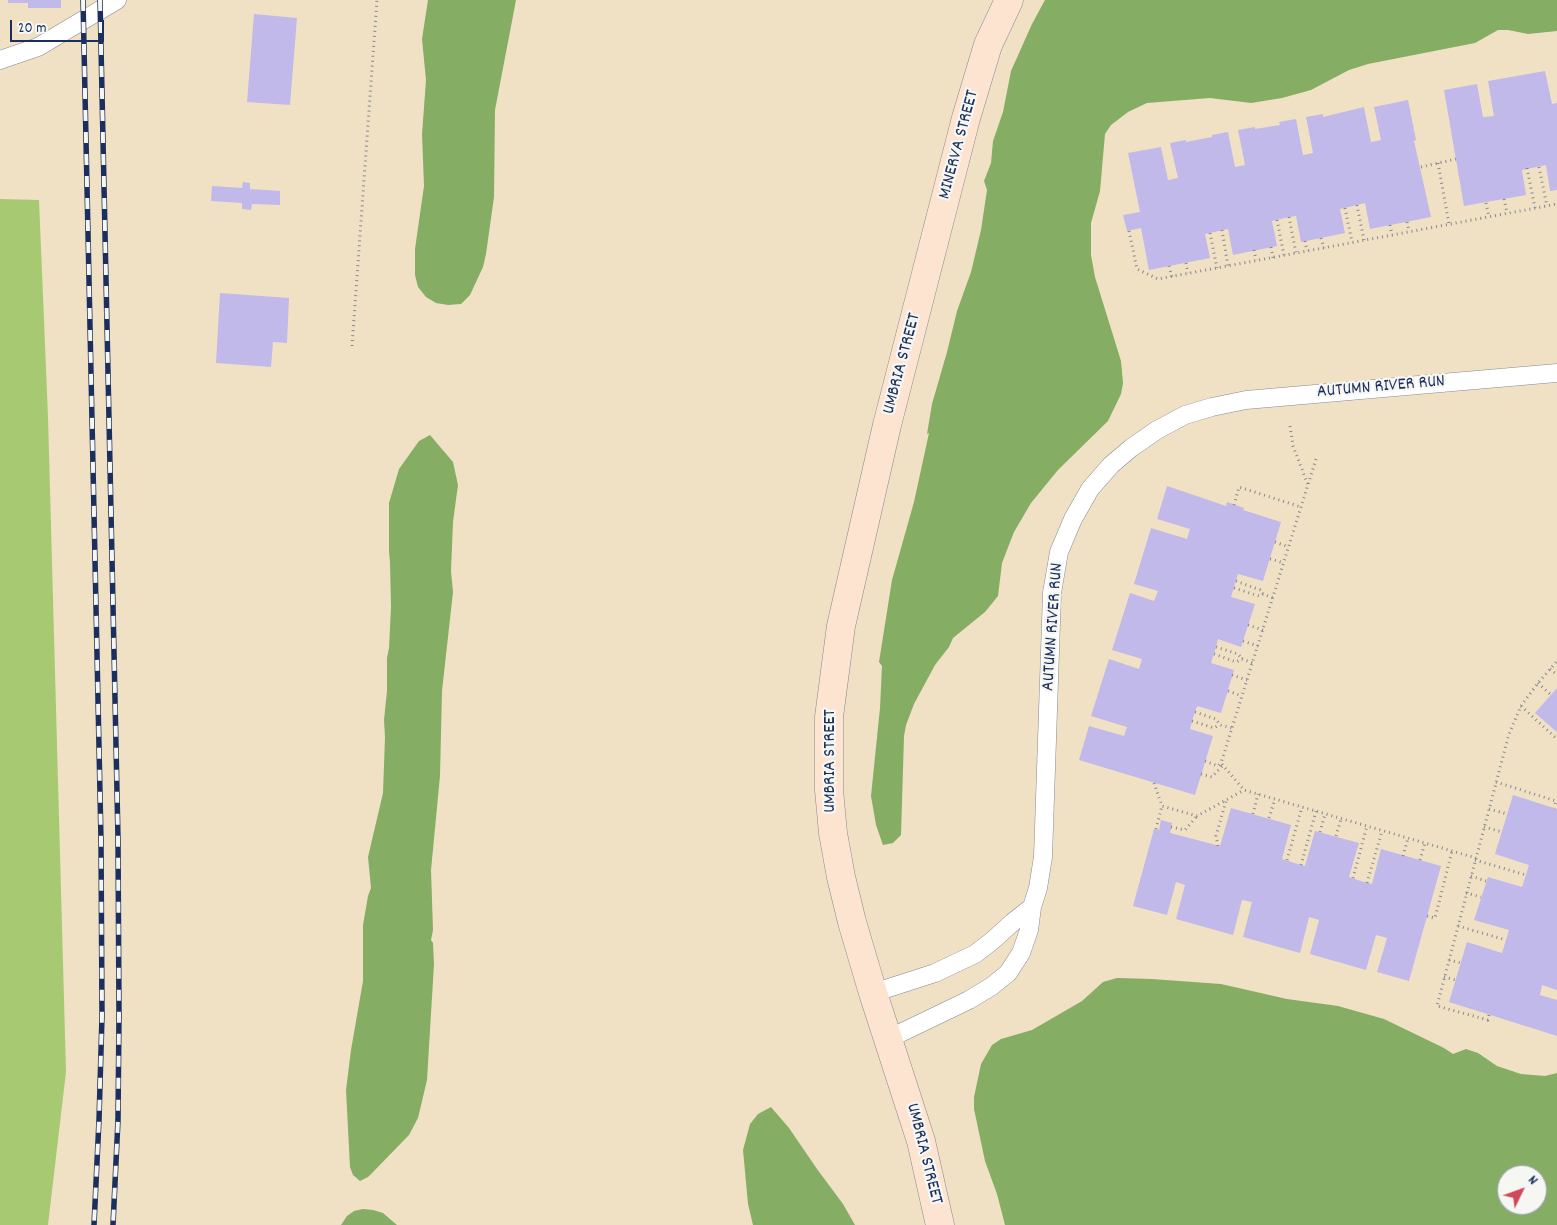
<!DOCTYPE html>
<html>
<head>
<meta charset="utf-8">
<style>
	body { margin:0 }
	#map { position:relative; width:1557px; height:1225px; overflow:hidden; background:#f0e1c5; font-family:Dekko,sans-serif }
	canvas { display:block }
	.north { position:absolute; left:1497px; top:1165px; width:50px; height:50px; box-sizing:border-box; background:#f6f6f2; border:1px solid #9ea6b7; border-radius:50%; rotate:48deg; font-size:14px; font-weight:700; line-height:20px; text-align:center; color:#1b2f5e }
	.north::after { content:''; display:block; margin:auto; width:18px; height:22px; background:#d1495b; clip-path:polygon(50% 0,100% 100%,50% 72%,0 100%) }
	.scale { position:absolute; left:10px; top:20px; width:94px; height:22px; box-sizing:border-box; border:2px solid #1b2f5e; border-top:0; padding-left:6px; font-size:15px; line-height:18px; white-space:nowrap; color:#1b2f5e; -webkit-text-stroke:4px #f6f6f2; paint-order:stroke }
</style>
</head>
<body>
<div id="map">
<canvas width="1557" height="1225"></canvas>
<div class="north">N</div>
<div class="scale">20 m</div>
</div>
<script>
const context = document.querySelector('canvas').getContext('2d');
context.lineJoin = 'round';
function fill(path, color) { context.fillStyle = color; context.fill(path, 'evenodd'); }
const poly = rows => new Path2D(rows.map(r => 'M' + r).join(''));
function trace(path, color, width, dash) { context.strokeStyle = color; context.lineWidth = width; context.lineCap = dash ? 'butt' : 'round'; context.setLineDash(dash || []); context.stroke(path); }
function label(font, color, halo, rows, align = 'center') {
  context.font = font + ' Dekko,sans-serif'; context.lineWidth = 4.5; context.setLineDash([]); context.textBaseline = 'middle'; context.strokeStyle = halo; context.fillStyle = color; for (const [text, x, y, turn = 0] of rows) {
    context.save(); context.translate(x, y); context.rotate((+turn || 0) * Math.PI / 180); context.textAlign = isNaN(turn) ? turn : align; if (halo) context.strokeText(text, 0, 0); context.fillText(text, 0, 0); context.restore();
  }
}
const green = poly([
	[0,199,39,200,48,417,66,1072,48,1225,0,1225]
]);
const forest = poly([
	[428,0,516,0,495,110,494,197,486,254,483,267,470,295,461,304,448,305,436,303,426,297,418,287,415,275,415,249,424,186,422,134,426,80,422,39],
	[1045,0,1557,0,1557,31,1528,34,1508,30,1498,30,1475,43,1368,64,1349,70,1311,90,1282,98,1251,103,1210,98,1147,103,1128,112,1111,125,1105,134,1100,191,1091,223,1091,255,1095,277,1121,361,1123,383,1121,394,1108,421,1058,470,1031,503,1014,532,1002,563,998,596,985,612,953,638,949,647,935,665,914,704,906,725,904,736,901,835,893,843,883,845,876,825,871,796,880,708,882,666,879,662,892,580,914,502,929,433,927,434,932,404,947,352,957,311,971,272,981,230,987,190,984,181,991,163,993,141,1003,112,1011,71,1032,24],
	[430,435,453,462,458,485,453,522,451,571,453,592,442,691,440,776,431,870,433,930,431,940,433,943,434,964,427,1080,418,1118,409,1135,375,1170,368,1177,360,1181,353,1175,350,1167,346,1090,351,1050,363,981,363,925,368,896,371,888,368,857,383,793,385,737,384,720,387,691,387,658,389,648,391,607,390,562,389,551,389,503,399,469,419,441],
	[1117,978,1152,979,1221,984,1287,999,1338,1006,1384,1019,1444,1048,1453,1054,1466,1049,1478,1053,1497,1066,1521,1074,1545,1076,1557,1073,1557,1225,1005,1225,997,1194,985,1161,974,1109,974,1097,981,1064,992,1045,1001,1039,1032,1030,1082,1001,1103,982],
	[1507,1175,1537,1175,1537,1205,1507,1205],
	[771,1107,789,1128,817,1169,843,1204,855,1225,753,1225,748,1204,743,1150,750,1124,758,1114],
	[363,1209,373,1210,383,1213,397,1225,341,1225,347,1216,354,1211]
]);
const building = poly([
	[8,0,61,0,61,8,28,8,28,3,8,3],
	[254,14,297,18,290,105,247,102],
	[1545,71,1552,104,1557,103,1557,190,1550,191,1546,165,1522,170,1526,195,1464,206,1444,90,1477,84,1483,117,1494,116,1488,81],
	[1408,100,1416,140,1414,141,1431,217,1370,229,1365,203,1340,209,1345,233,1301,242,1296,216,1289,217,1272,221,1277,246,1233,255,1228,229,1205,234,1210,258,1149,270,1141,228,1127,231,1123,215,1140,212,1128,153,1161,147,1168,180,1178,178,1170,143,1186,140,1186,142,1212,137,1212,135,1228,132,1235,167,1245,165,1238,130,1255,127,1255,129,1280,125,1279,122,1296,119,1303,155,1313,153,1306,117,1323,114,1323,117,1364,107,1371,142,1381,140,1374,107],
	[243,182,250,183,250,189,280,191,280,205,252,204,251,210,242,209,242,203,211,201,212,186,242,188],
	[220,293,289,298,287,343,273,342,271,367,216,363],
	[1167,486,1226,506,1227,502,1244,508,1243,510,1281,522,1263,581,1238,574,1231,597,1255,604,1241,647,1218,639,1216,647,1211,663,1234,670,1221,713,1197,706,1192,721,1190,729,1213,736,1195,795,1079,760,1089,726,1124,736,1127,727,1091,716,1109,659,1139,669,1142,659,1112,650,1130,593,1154,601,1158,591,1134,584,1151,528,1187,539,1190,529,1157,519],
	[1557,688,1557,732,1535,713],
	[1513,795,1557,809,1557,990,1542,985,1540,995,1557,1000,1557,1036,1449,1002,1467,942,1502,953,1506,940,1509,930,1474,920,1488,877,1522,887,1529,865,1495,854],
	[1231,808,1291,825,1282,859,1301,865,1305,866,1315,831,1359,843,1349,877,1367,883,1372,884,1381,849,1441,866,1409,981,1377,972,1387,938,1376,935,1366,970,1310,954,1319,920,1309,917,1300,953,1243,937,1252,902,1242,900,1233,935,1176,919,1185,885,1176,882,1167,915,1133,906,1154,829,1159,830,1161,820,1172,823,1170,833,1220,846]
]);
const path = poly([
	[1438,163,1449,224],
	[1421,167,1456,159],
	[1539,167,1547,206],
	[1527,168,1535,208],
	[1504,199,1507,213],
	[1486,203,1489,217],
	[1357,205,1364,240],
	[1345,208,1352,242],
	[1289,217,1296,253],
	[1277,220,1284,255],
	[1407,222,1409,231],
	[1390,225,1392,235],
	[1222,230,1228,266],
	[1129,231,1137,269,1158,279,1557,204],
	[1210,233,1217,268],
	[1321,238,1324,248],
	[1305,241,1307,251],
	[1271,247,1273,258],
	[1254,250,1256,260],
	[1186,263,1188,273],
	[1169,266,1172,277],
	[352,346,377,0],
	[1290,426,1293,446,1308,485],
	[1316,459,1221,763,1244,790,1476,858],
	[1234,505,1239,487,1301,507],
	[1275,542,1289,547],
	[1270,559,1284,563],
	[1236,581,1260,590,1263,594],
	[1234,588,1259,596,1263,594,1273,598],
	[1248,625,1263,630],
	[1243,641,1258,646],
	[1216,647,1238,654,1242,659],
	[1214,654,1236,662,1242,659,1253,663],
	[1550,669,1557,675],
	[1232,675,1247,680],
	[1538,683,1551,695],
	[1228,691,1242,696],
	[1521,706,1557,739],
	[1195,712,1216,719,1220,725,1232,728],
	[1192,721,1214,728,1219,725],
	[1205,761,1218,766,1221,763],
	[1201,774,1212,777,1223,765],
	[1496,782,1556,801,1554,808],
	[1154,783,1162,806,1197,816,1244,790],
	[1489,809,1507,814],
	[1253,814,1258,794],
	[1269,818,1275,799],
	[1171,827,1185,830,1197,816],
	[1484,827,1502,832],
	[1156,829,1162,806],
	[1320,832,1325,814],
	[1336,836,1341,819],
	[1218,846,1216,836,1226,801],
	[1403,856,1408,838],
	[1287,860,1302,807],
	[1420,860,1425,843],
	[1475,860,1526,875],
	[1301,865,1316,811],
	[1471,876,1486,881],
	[1353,878,1367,826],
	[1367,883,1382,831],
	[1466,893,1481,897],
	[1427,916,1435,918,1452,851],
	[1458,926,1506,940],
	[1449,960,1461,963],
	[1444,977,1456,980],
	[1489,1015,1488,1020,1437,1006,1509,734,1521,706,1538,683,1557,661]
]);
const lane = poly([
	[0,60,38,47,117,0],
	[873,993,935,973,975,954,992,941,1013,922,1032,907],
	[888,1039,969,1000,992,986,1008,973,1021,953,1029,930,1032,907,1038,888,1043,857,1052,593,1059,552,1073,519,1090,489,1111,465,1131,448,1157,430,1185,415,1212,407,1246,400,1557,373]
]);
const secondary = poly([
	[940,1225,921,1141,873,993,852,922,841,877,833,833,829,790,829,717,841,626,887,425,966,118,988,45,1009,0]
]);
const rail = poly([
	[83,0,101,840,102,1016,99,1120,94,1225],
	[100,0,118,838,119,1015,118,1120,113,1225]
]);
const streetNames = [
	["MINERVA STREET",960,145,-75],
	["UMBRIA STREET",903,364,-75],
	["AUTUMN RIVER RUN",1381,388,-5],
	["AUTUMN RIVER RUN",1054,627,-86],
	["UMBRIA STREET",832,761,-90],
	["UMBRIA STREET",923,1154,76]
];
fill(green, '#a7c972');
fill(forest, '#85ad64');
fill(building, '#c1b9e9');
trace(lane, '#868892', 19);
trace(secondary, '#868892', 29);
trace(path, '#868892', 3, [1, 4]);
trace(lane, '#fff', 18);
trace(secondary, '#fde4d1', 28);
trace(rail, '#1b2f5e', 5.5);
trace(rail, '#f6f6f2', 4, [11]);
label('18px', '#1b2f5e', '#f6f6f2', streetNames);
</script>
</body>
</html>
